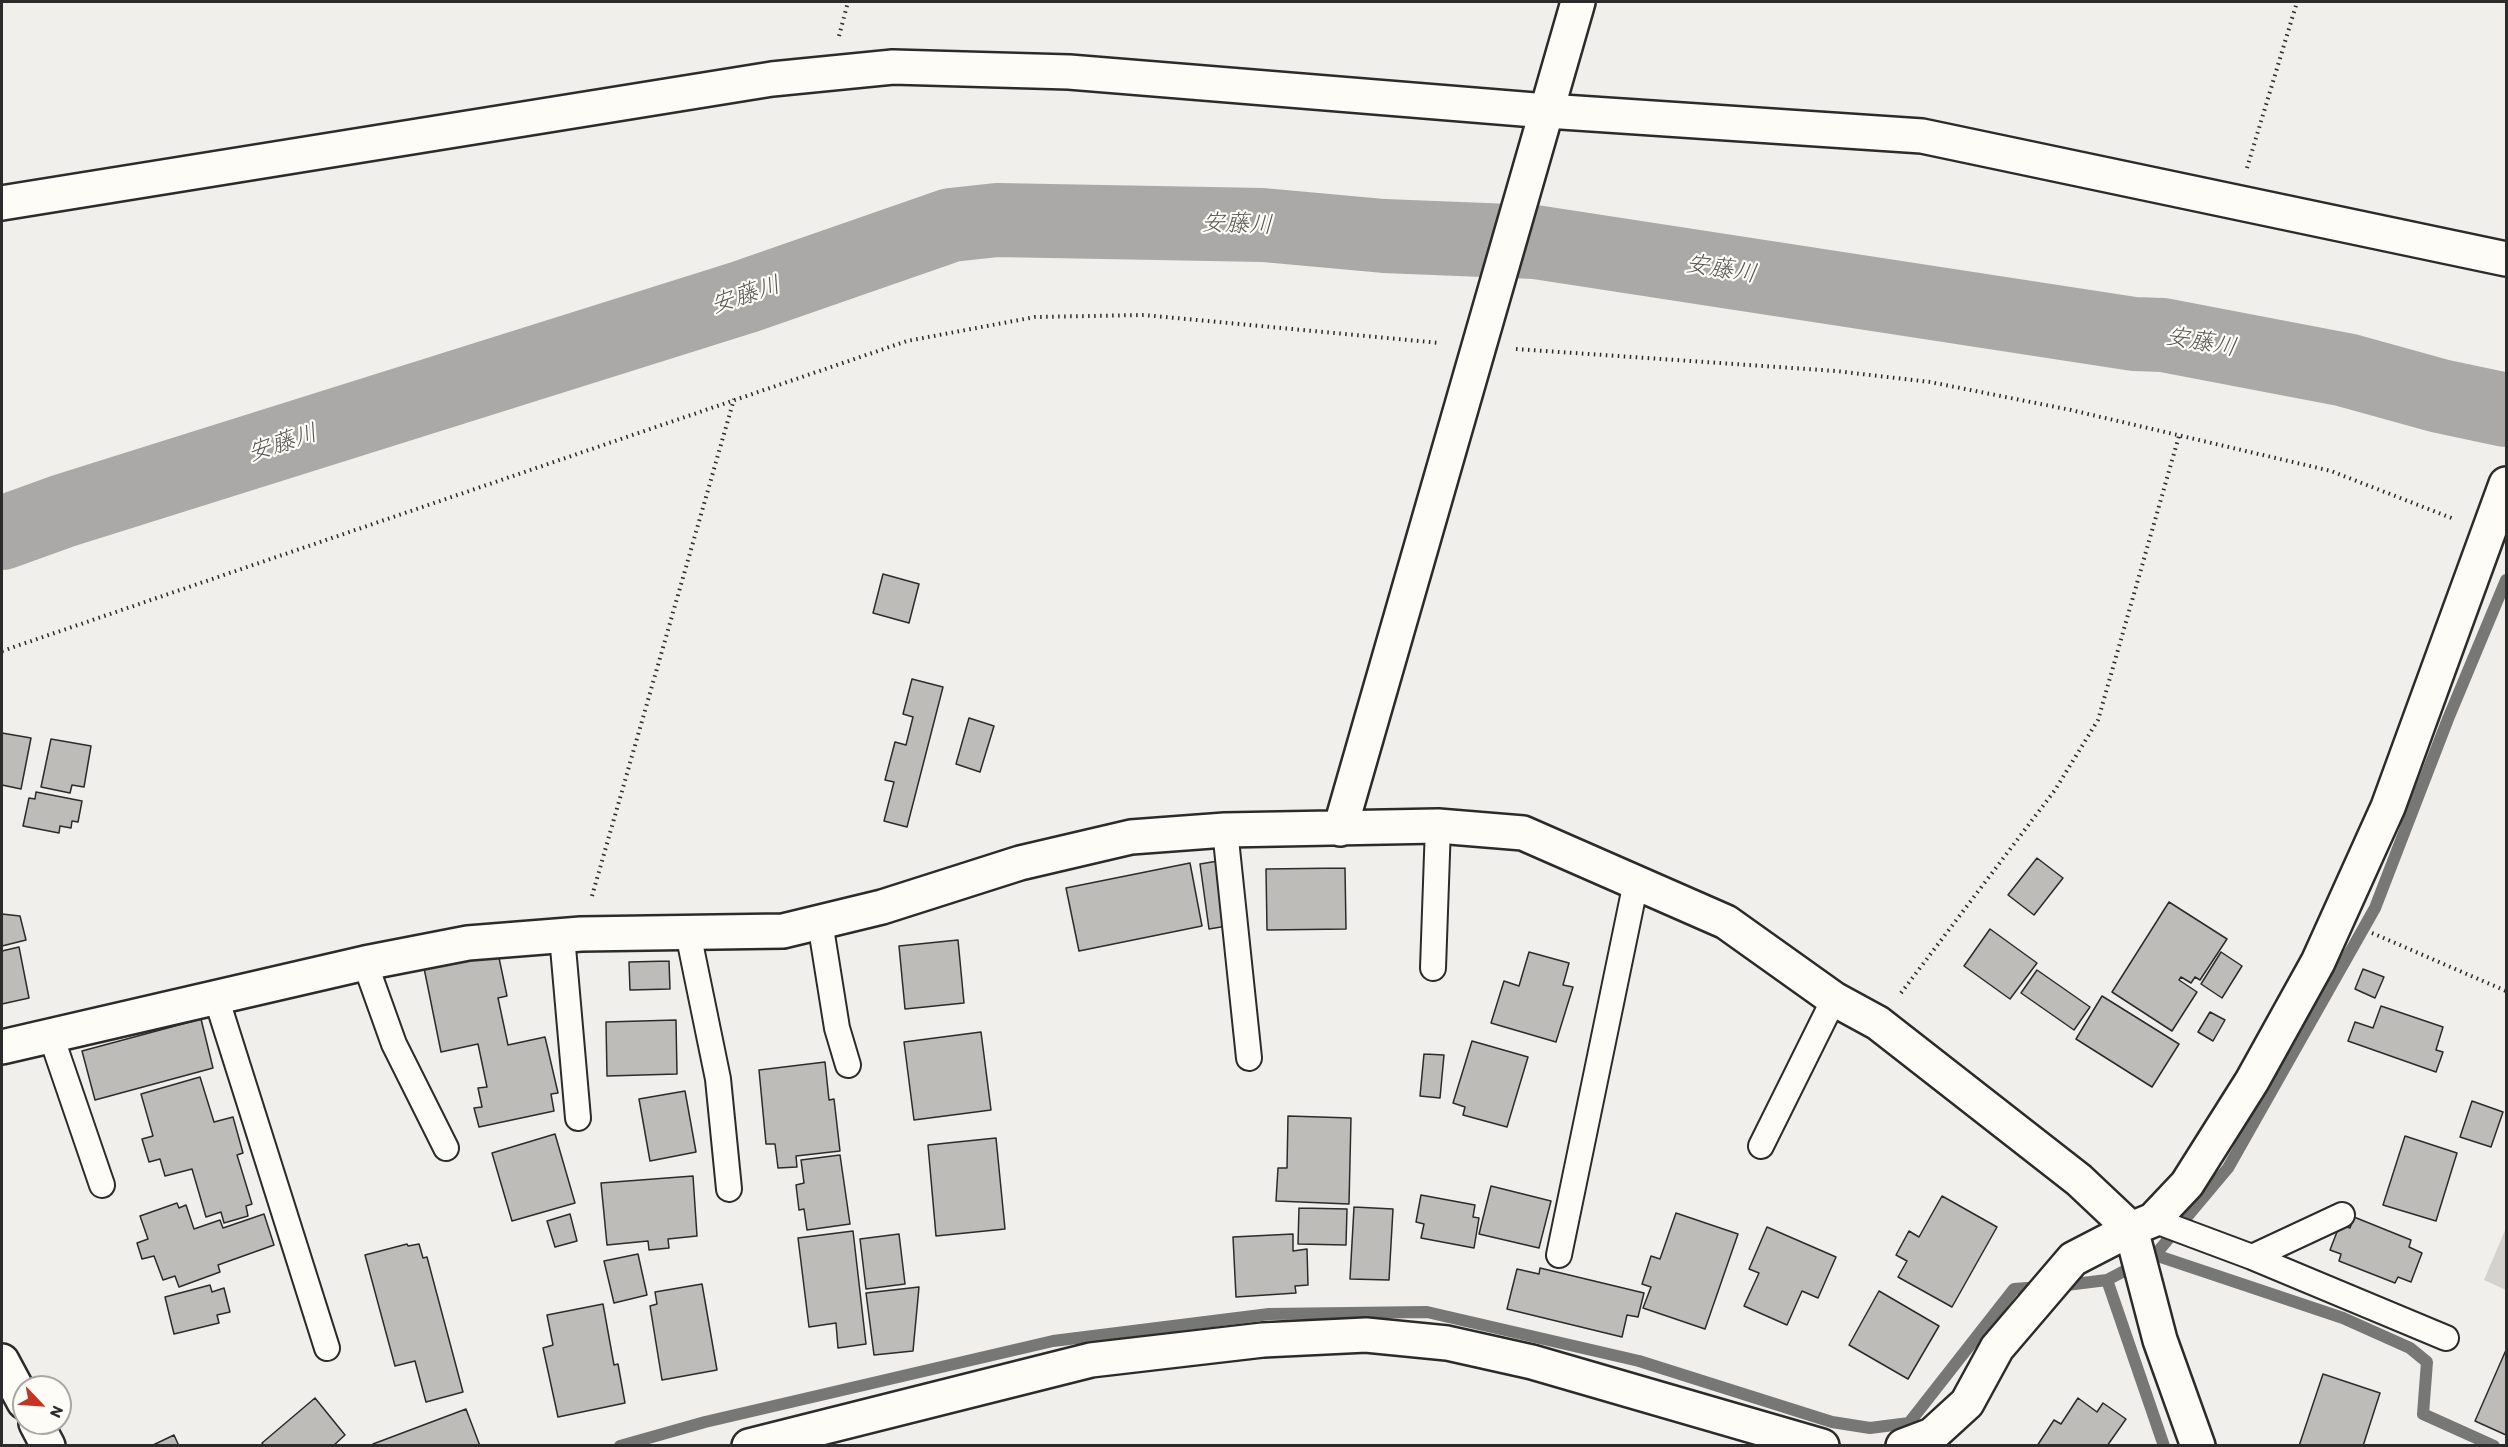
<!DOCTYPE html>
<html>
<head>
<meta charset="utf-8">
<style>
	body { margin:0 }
	#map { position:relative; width:2508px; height:1447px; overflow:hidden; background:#f0efeb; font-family:Itim,sans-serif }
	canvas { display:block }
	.frame { position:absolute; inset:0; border:3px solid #2b2b2b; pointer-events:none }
	.north { position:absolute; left:12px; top:1375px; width:60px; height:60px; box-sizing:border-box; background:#fdfcf7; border:2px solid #a9a8a5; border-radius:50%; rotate:115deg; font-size:16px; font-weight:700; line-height:24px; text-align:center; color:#2b2b2b }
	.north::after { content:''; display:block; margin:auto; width:21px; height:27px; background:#c8321e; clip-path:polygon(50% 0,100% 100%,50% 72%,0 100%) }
</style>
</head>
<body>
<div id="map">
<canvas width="2508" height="1447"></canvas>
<div class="frame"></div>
<div class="north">N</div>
</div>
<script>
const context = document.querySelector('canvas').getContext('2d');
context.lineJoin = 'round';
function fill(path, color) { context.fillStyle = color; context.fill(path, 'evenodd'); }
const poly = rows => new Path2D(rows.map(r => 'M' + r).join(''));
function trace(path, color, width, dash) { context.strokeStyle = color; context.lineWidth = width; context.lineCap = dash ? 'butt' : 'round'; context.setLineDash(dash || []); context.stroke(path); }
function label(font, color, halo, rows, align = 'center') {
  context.font = font + ' Itim,"Klee One",sans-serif'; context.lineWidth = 4.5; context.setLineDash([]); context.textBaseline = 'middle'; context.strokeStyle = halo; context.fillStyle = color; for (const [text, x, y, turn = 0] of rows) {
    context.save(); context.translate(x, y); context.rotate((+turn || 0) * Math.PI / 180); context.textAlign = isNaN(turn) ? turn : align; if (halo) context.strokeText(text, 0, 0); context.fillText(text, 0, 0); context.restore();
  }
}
const green = poly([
	[2506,1228,2506,1290,2484,1280]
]);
const stream = poly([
	[2155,1255,2343,1318,2410,1348,2427,1362,2423,1414,2494,1446],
	[2107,1280,2164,1446],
	[2058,1286,2107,1280,2155,1255,2228,1168,2375,908,2448,719,2506,580],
	[620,1446,705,1422,1053,1341,1269,1314,1427,1312,1639,1361,1832,1422,1870,1428,1909,1423,2014,1289,2041,1287]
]);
const river = poly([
	[2,533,63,511,744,297,951,225,997,220,1263,225,1384,236,1535,242,2134,334,2163,335,2346,370,2440,396,2506,410]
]);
const building = poly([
	[883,574,919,584,909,623,873,613,883,574],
	[912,679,943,687,907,827,884,821,894,782,885,780,895,742,906,745,913,717,903,714,912,679],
	[969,718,994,726,980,772,956,764,969,718],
	[2,733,31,738,21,789,2,785,2,733],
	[51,739,91,746,84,787,72,785,70,793,41,787,51,739],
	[36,792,82,801,78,822,72,821,71,828,60,826,59,833,23,826,29,798,35,799,36,792],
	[2037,858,2063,878,2034,915,2008,895,2037,858],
	[1218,861,1227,926,1209,929,1200,864,1218,861],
	[1190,863,1202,926,1079,951,1066,888,1190,863],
	[1345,868,1346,929,1267,930,1266,869,1345,868],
	[2169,902,2227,939,2200,980,2195,977,2191,983,2181,977,2179,980,2197,992,2172,1031,2112,992,2169,902],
	[2,914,20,916,26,940,2,946,2,914],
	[1990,929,2037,963,2010,999,1964,966,1990,929],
	[958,940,964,1003,905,1009,899,946,958,940],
	[19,947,29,998,2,1004,2,951,19,947],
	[1529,952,1569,963,1563,985,1573,987,1556,1042,1491,1023,1504,981,1519,986,1529,952],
	[2221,952,2242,966,2222,998,2201,984,2221,952],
	[498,953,507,996,498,998,508,1045,545,1037,558,1093,551,1094,554,1111,479,1127,474,1108,482,1107,478,1088,487,1087,478,1044,441,1052,424,968,498,953],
	[669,961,670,989,630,990,629,962,669,961],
	[2363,969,2384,977,2375,998,2355,989,2363,969],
	[2037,970,2090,1007,2074,1030,2021,993,2037,970],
	[2102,996,2179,1044,2152,1087,2076,1039,2102,996],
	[2381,1006,2443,1027,2436,1050,2443,1052,2436,1072,2348,1041,2355,1022,2373,1028,2381,1006],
	[2210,1012,2225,1020,2213,1041,2198,1032,2210,1012],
	[201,1019,213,1068,95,1100,82,1051,201,1019],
	[676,1020,677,1074,607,1076,606,1022,676,1020],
	[981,1032,991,1110,914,1120,904,1042,981,1032],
	[1472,1041,1528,1057,1507,1127,1463,1115,1465,1107,1453,1103,1472,1041],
	[1424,1054,1444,1055,1440,1098,1420,1096,1424,1054],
	[825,1062,829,1100,834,1099,840,1151,796,1156,797,1167,778,1168,775,1144,766,1144,759,1070,825,1062],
	[200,1077,214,1122,233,1117,243,1153,237,1155,252,1204,246,1206,248,1216,224,1223,221,1212,206,1217,192,1169,165,1176,160,1159,149,1162,142,1139,153,1136,141,1094,200,1077],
	[685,1091,696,1152,650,1161,639,1099,685,1091],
	[2472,1101,2503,1112,2491,1147,2460,1137,2472,1101],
	[1288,1116,1351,1118,1349,1204,1276,1201,1278,1168,1287,1168,1288,1116],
	[555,1134,575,1203,512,1221,492,1153,555,1134],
	[2405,1136,2457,1153,2436,1221,2383,1205,2405,1136],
	[996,1138,1005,1229,936,1236,928,1145,996,1138],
	[840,1155,850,1224,807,1230,804,1209,799,1210,796,1185,804,1183,801,1160,840,1155],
	[693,1176,697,1236,668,1239,669,1248,649,1250,648,1241,607,1245,601,1183,693,1176],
	[1491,1186,1551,1201,1539,1248,1479,1234,1491,1186],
	[1421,1195,1475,1205,1473,1217,1479,1218,1474,1248,1421,1238,1424,1224,1416,1222,1421,1195],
	[1942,1196,1997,1227,1952,1307,1898,1277,1907,1261,1896,1255,1909,1231,1919,1237,1942,1196],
	[177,1203,179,1208,186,1205,194,1229,220,1220,223,1228,264,1214,274,1245,218,1265,220,1272,179,1287,175,1276,163,1280,154,1256,142,1259,137,1243,148,1239,140,1216,177,1203],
	[1354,1207,1393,1209,1389,1280,1350,1279,1354,1207],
	[1299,1208,1347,1209,1346,1245,1298,1244,1299,1208],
	[1676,1213,1738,1234,1705,1329,1643,1308,1651,1287,1642,1284,1651,1256,1660,1259,1676,1213],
	[570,1214,577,1241,555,1247,547,1221,570,1214],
	[2354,1217,2411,1240,2409,1247,2422,1253,2411,1282,2398,1277,2395,1283,2339,1261,2341,1254,2330,1250,2340,1224,2350,1228,2354,1217],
	[1767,1227,1836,1257,1818,1298,1802,1291,1787,1325,1744,1306,1759,1273,1749,1269,1767,1227],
	[853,1231,866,1344,838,1348,836,1323,809,1327,798,1238,853,1231],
	[899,1234,905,1284,866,1289,860,1239,899,1234],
	[1293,1234,1293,1251,1307,1249,1308,1285,1295,1286,1296,1293,1236,1297,1233,1237,1293,1234],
	[407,1244,408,1246,419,1244,423,1258,427,1257,463,1392,426,1402,415,1361,395,1366,365,1255,407,1244],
	[638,1254,647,1295,614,1303,604,1261,638,1254],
	[1540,1268,1644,1293,1638,1317,1627,1315,1622,1337,1507,1309,1517,1269,1539,1274,1540,1268],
	[702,1284,717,1370,662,1380,650,1306,657,1304,655,1292,702,1284],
	[210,1285,212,1292,224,1288,230,1312,217,1315,219,1323,174,1334,165,1297,210,1285],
	[919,1287,913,1351,874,1355,866,1293,919,1287],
	[1879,1291,1939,1326,1908,1379,1849,1345,1879,1291],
	[603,1304,614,1365,618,1364,625,1403,558,1417,543,1348,553,1345,547,1315,603,1304],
	[2506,1350,2506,1435,2475,1421,2506,1350],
	[2323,1374,2380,1393,2363,1446,2299,1446,2323,1374],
	[315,1398,345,1435,333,1446,264,1446,262,1443,315,1398],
	[2078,1398,2097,1412,2103,1403,2126,1419,2107,1446,2037,1446,2054,1420,2061,1424,2078,1398],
	[466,1409,480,1446,373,1446,373,1444,466,1409],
	[174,1435,179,1446,151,1446,174,1435]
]);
const path = poly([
	[839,36,848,2],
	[2247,168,2297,2],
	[1516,349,1836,371,1930,382,2071,410,2331,471,2454,519],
	[2,651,907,341,1035,317,1144,315,1440,343],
	[592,896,734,399],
	[2372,933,2506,991],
	[1901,993,2055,790,2098,720,2179,436]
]);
const service = poly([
	[1225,830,1249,1058],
	[820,922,837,1028,848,1065],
	[688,933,718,1079,729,1189],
	[562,936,578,1118],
	[365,963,394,1044,446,1148],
	[1433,968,1438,826],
	[216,997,327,1348],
	[51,1036,102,1185],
	[1761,1146,1834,999],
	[2153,1220,2252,1257,2446,1338],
	[1559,1255,1636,882],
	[2252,1257,2342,1215]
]);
const minor = poly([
	[1340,829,1578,2],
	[2,1047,365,963,468,943,581,934,783,931,882,907,1020,863,1131,837,1225,830,1438,826,1523,833,1726,922,1834,999,1878,1023,2079,1180,2131,1229,2160,1340,2198,1446],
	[2,1361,24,1402],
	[36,1423,48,1446],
	[749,1446,1091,1360,1263,1340,1366,1335,1447,1343,1532,1362,1822,1446],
	[1903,1446,1932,1435,1967,1403,1997,1348,2073,1259,2131,1229,2153,1220,2187,1184,2252,1081,2318,962,2388,807,2506,484]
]);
const tertiary = poly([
	[2,203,772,79,893,67,1069,72,1547,111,1922,136,2506,259]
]);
const waterNames = [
	["安藤川",1237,225,2],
	["安藤川",1721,270,9],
	["安藤川",746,296,-18],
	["安藤川",2201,343,10],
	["安藤川",283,444,-18]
];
fill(green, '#d3d2cf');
trace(stream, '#777775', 12);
trace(river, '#aaa9a7', 74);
fill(building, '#bdbcb8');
trace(building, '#2b2b2b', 1.5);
trace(service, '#2b2b2b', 28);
trace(minor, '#2b2b2b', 38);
trace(tertiary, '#2b2b2b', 38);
trace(path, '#2b2b2b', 4, [1.5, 4.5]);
trace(service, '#fdfcf7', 24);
trace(minor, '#fdfcf7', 33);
trace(tertiary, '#fdfcf7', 33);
label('italic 24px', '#575756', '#fdfcf7', waterNames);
</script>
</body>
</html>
